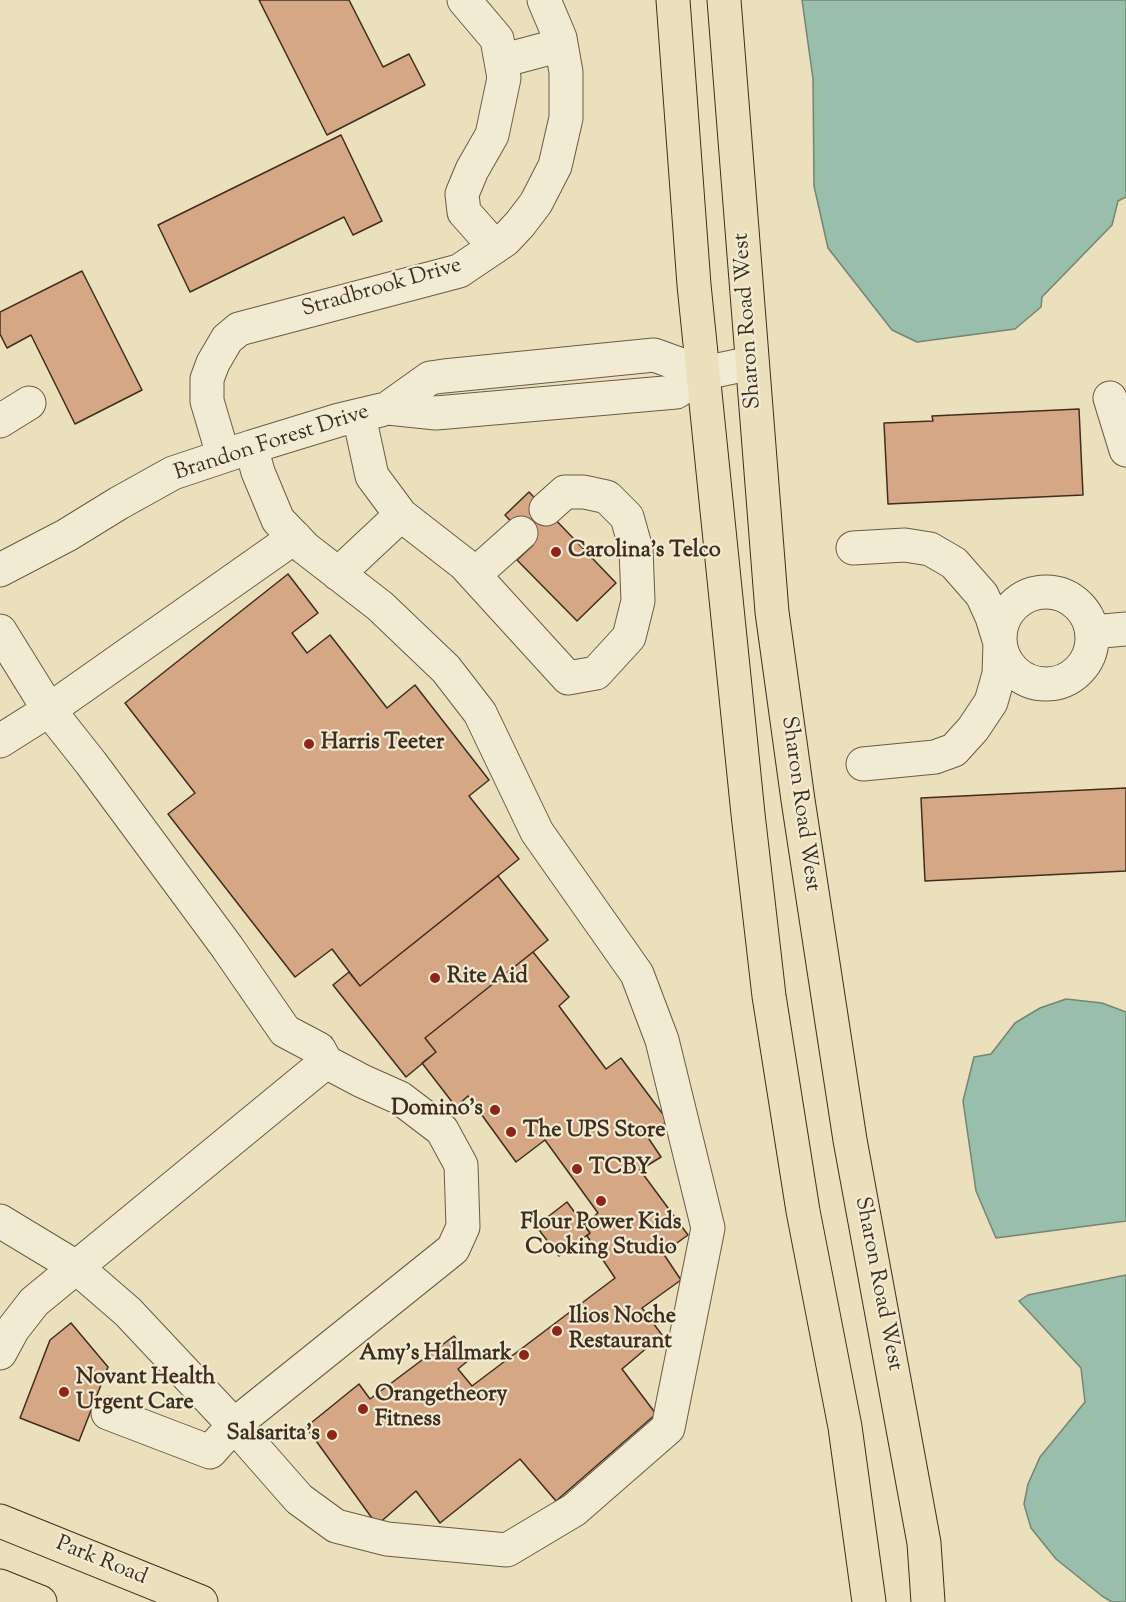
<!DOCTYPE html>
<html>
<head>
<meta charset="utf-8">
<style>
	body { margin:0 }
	canvas { display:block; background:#eae0bc }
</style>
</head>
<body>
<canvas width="1126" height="1602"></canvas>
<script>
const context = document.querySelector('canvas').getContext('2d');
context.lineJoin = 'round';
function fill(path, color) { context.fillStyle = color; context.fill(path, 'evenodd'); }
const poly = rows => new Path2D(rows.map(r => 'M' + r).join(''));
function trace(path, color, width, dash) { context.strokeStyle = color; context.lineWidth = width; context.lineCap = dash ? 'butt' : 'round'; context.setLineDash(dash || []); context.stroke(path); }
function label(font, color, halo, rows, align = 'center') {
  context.font = font + ' "Sorts Mill Goudy",serif'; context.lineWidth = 4.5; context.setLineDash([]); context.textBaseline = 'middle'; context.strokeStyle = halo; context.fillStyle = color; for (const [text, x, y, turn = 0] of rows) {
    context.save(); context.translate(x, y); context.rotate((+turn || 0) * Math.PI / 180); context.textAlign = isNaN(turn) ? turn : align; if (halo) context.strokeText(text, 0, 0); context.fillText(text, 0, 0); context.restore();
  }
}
const water = poly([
	[802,0,1126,0,1126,197,1118,201,1112,225,1042,297,1041,307,1015,329,917,342,892,330,828,248,814,186,813,79,802,0],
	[1066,999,1102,1003,1126,1012,1126,1221,996,1238,976,1191,963,1101,974,1057,991,1054,1015,1023,1040,1008,1066,999],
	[1126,1275,1126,1602,1112,1602,1102,1596,1056,1559,1031,1528,1024,1504,1028,1484,1040,1457,1085,1402,1081,1368,1019,1301,1028,1295,1126,1275]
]);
const building = poly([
	[259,0,349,0,383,67,409,54,425,85,327,135,259,0],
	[341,135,382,221,353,235,344,217,190,292,158,225,341,135],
	[82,271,142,390,75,424,31,335,7,348,0,334,0,312,82,271],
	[1079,409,1083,495,888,504,884,423,933,421,932,416,1079,409],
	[529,492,616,583,577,621,517,560,533,545,505,515,529,492],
	[288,574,318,613,292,633,307,653,330,635,387,708,415,685,489,780,469,796,519,859,360,986,332,949,295,977,168,814,195,793,125,703,288,574],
	[1126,788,1126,871,925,881,921,798,1126,788],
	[498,876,548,940,425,1038,436,1052,406,1077,333,985,349,972,360,986,498,876],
	[533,952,569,997,559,1006,606,1069,621,1058,668,1121,647,1136,661,1157,640,1170,688,1235,663,1253,681,1280,642,1308,662,1335,622,1369,656,1414,556,1501,520,1459,440,1523,416,1491,377,1525,306,1427,359,1384,370,1399,454,1336,470,1359,458,1369,472,1386,615,1278,587,1236,590,1233,584,1224,598,1213,545,1140,516,1162,468,1096,456,1107,422,1063,436,1052,425,1038,533,952],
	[567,1202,590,1233,559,1256,536,1226,567,1202],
	[71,1323,108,1367,79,1441,20,1418,50,1340,71,1323]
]);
const minor = poly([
	[464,0,497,39,504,78,492,135,472,170,462,194,464,212,495,247],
	[501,61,561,45],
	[704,373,654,355,444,376,430,378,388,408,436,413,676,392,704,373,752,363],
	[1110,398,1126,450],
	[359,416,372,476,401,515,464,564,568,678,596,673,629,637,638,601,636,549,627,517,607,497,584,492,565,492,546,509],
	[0,421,29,403],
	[223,455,207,401,207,379,213,363,227,339,239,329,459,271,505,240,520,224,536,203,555,166,566,118,566,72,560,38,544,0],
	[853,548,905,545,930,549,954,563,982,595,992,617,1000,643,999,674,991,702,973,729,954,750,935,757,863,764],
	[0,570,67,535,119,503,173,473,251,447,339,420,381,410],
	[338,574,401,515],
	[474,575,521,533],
	'1000 638a46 46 0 1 1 92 0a46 46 0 1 1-92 0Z',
	[0,631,49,710,91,763,227,947,285,1031,319,1049,326,1062,362,1081,400,1098,442,1130,461,1165,463,1227,453,1249,234,1425,210,1452,108,1413],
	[1092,632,1126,629],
	[0,741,49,710,295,537],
	[0,1221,76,1267,128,1312,234,1425,299,1499,336,1526,387,1539,507,1550,574,1510,668,1428,708,1228,662,1040,637,974,537,832,480,713,446,669,380,606,305,548,278,520,258,472,251,447],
	[0,1353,13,1329,34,1302,326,1062]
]);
const major = poly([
	[673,0,694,285,748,814,769,996,803,1211,845,1427,869,1602],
	[724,0,772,612,798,800,850,1140,924,1543,928,1602],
	[0,1521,201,1602],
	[0,1586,40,1602]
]);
const markers = [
	[556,552,6,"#8f2418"],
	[309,744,6,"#8f2418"],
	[435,978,6,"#8f2418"],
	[495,1110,6,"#8f2418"],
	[511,1132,6,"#8f2418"],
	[577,1169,6,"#8f2418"],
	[601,1201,6,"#8f2418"],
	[557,1331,6,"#8f2418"],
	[524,1355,6,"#8f2418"],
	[64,1392,6,"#8f2418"],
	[363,1409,6,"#8f2418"],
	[332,1435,6,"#8f2418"]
];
const streetNames = [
	["Stradbrook Drive",382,289,-16],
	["Sharon Road West",749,321,-94],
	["Brandon Forest Drive",272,444,-18],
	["Sharon Road West",799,804,82],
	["Sharon Road West",877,1284,79],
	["Park Road",101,1562,22]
];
const poiNames = [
	["Carolina's Telco",568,552],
	["Harris Teeter",321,744],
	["Rite Aid",447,978],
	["Domino's",483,1110,"right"],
	["The UPS Store",523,1132],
	["TCBY",589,1169],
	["Flour Power Kids",601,1224,"center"],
	["Cooking Studio",601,1249,"center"],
	["Ilios Noche",569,1318],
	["Restaurant",569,1343],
	["Amy’s Hallmark",512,1355,"right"],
	["Novant Health",76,1379],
	["Urgent Care",76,1404],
	["Orangetheory",375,1396],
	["Fitness",375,1421],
	["Salsarita's",320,1435,"right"]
];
fill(water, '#99beab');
trace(water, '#768473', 1.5);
fill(building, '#d5a785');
trace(building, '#412d20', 1.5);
trace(minor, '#6b5a47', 35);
trace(major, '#412d20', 35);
trace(minor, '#f1ebd3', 33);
trace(major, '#eae0bc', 33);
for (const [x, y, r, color] of markers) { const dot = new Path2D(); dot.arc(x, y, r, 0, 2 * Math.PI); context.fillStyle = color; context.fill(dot); trace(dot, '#f1ebd3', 2); }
label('22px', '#412d20', '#f1ebd3', streetNames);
label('bold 22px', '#412d20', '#f1ebd3', poiNames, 'left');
</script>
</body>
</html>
